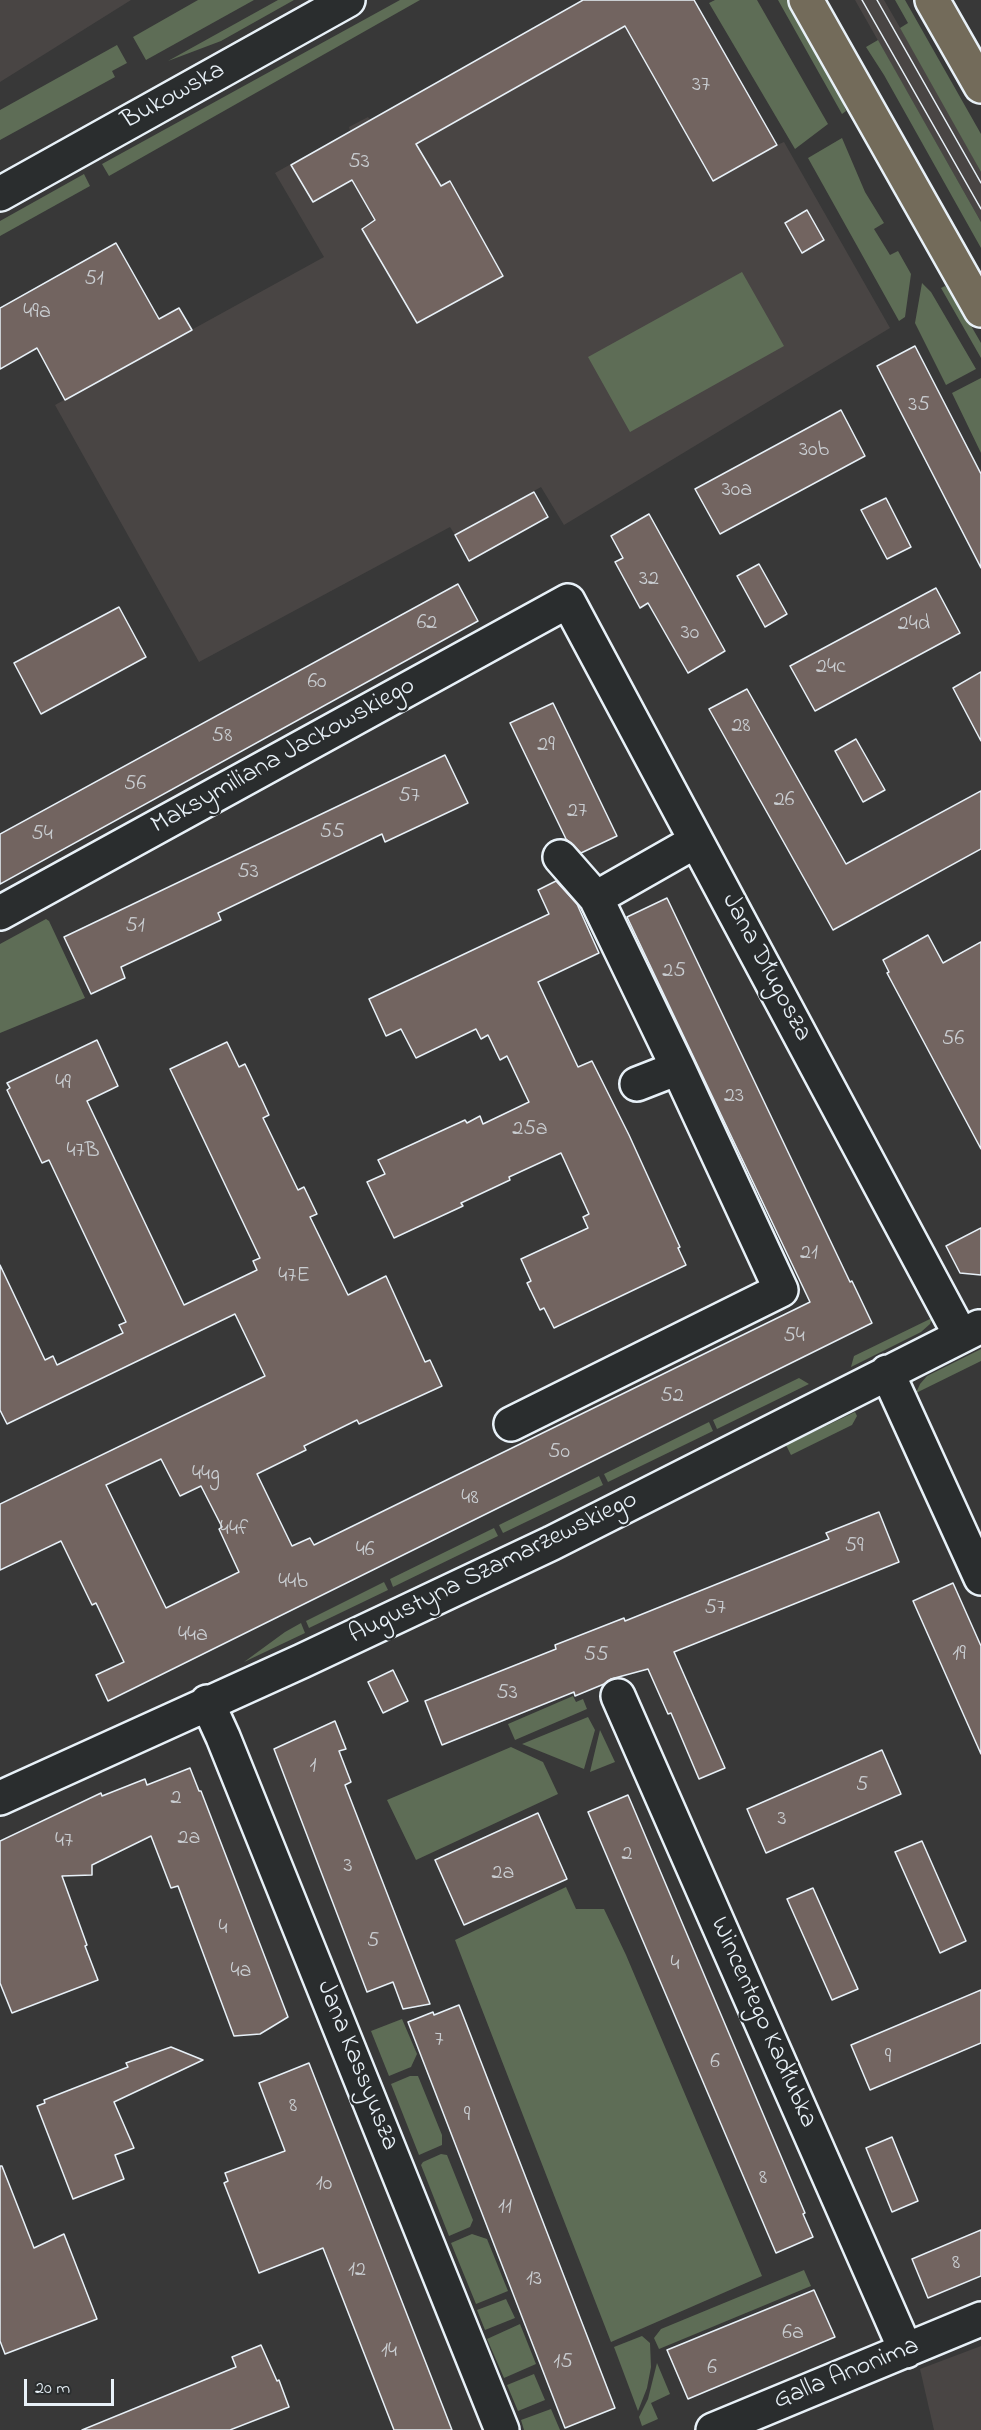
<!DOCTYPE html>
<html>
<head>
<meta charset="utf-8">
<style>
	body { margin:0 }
	#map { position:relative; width:981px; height:2430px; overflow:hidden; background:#383838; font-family:"Indie Flower",sans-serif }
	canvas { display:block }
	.scale { position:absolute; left:24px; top:2379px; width:90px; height:27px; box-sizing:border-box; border:3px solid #e8f1f8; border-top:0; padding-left:8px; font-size:18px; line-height:21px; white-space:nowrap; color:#e8f1f8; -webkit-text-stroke:4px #2a2d2e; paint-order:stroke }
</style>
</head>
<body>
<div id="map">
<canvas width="981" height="2430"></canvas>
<div class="scale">20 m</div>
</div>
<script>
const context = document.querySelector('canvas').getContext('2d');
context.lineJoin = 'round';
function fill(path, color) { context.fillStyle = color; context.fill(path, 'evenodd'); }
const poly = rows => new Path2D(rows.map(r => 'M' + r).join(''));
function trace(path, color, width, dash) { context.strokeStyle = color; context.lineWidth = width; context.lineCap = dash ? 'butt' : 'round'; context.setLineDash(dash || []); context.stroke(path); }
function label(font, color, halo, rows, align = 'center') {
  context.font = font + ' "Indie Flower",sans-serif'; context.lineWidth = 4.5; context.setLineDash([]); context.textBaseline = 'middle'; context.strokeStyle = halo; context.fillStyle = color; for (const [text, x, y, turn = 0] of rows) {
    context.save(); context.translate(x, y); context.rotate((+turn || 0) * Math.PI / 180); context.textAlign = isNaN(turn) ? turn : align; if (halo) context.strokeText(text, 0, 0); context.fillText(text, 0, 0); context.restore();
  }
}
const built = poly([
	[0,0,131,0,0,82],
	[597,0,694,0,777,145,784,142,890,328,564,525,541,487,455,535,450,527,199,662,55,405,324,257,275,173,350,131,349,127,368,117,370,120,576,4,579,10],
	[855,0,884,0,939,95,981,172,981,222],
	[981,2346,981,2430,934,2430,920,2369]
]);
const green = poly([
	[198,0,254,0,146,60,133,37],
	[278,0,294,0,221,41,168,61],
	[400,0,420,0,109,176,102,164],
	[715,0,757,0,828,124,795,149,709,3],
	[778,0,788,0,838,89,846,111,842,114],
	[895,0,905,0,981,134,981,172,900,28,908,23],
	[878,40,981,222,981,248,884,75,866,47],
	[117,45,127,63,112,71,115,77,0,140,0,110],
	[842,138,865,192,884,223,874,229,890,255,898,251,911,274,905,317,899,321,808,158],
	[84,174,90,186,0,236,0,221],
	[742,272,784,346,630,432,588,357],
	[922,283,931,292,976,369,946,385,915,323],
	[945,286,952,293,981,343,981,358,941,288],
	[981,378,981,453,952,393],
	[46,919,49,921,85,998,0,1033,0,944],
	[932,1318,930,1324,921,1332,851,1367,854,1356],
	[981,1349,981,1361,916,1393,920,1384,927,1376],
	[799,1378,809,1384,717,1429,713,1420],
	[855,1412,857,1416,852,1425,791,1455,786,1445],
	[709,1422,713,1431,608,1482,604,1474],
	[599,1476,603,1485,503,1533,499,1525],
	[494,1528,498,1536,393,1587,390,1579],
	[384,1582,388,1590,309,1628,306,1621],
	[301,1623,305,1633,244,1662,285,1632],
	[573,1696,576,1702,583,1699,587,1709,515,1740,508,1724],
	[588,1717,595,1730,584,1769,522,1744],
	[600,1730,615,1762,590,1772],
	[511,1747,543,1762,558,1794,416,1860,387,1800],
	[566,1887,576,1909,604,1909,626,1955,762,2276,611,2342,455,1940],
	[402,2019,417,2054,411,2067,389,2076,371,2031],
	[410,2076,418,2076,442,2135,442,2145,419,2155,391,2084],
	[441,2154,447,2155,473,2220,470,2227,449,2236,421,2165,423,2162],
	[472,2234,487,2239,508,2291,476,2304,451,2243],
	[804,2270,811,2286,659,2349,654,2338,661,2329],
	[506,2299,515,2318,485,2330,477,2310],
	[520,2324,536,2364,504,2378,487,2339],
	[642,2336,650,2343,651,2367,647,2388,638,2411,614,2347],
	[657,2363,670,2394,651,2403,658,2419,642,2426,639,2417,648,2399],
	[534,2374,545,2400,518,2411,507,2385],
	[551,2409,560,2430,524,2430,521,2420]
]);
const building = poly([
	[583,0,694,0,777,145,713,181,625,26,416,144,441,186,450,181,503,276,417,323,362,229,375,220,352,180,313,202,291,165,583,0],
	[807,210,824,240,802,253,785,223,807,210],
	[116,243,159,319,179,308,192,330,65,400,37,348,0,369,0,308,116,243],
	[915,346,981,474,981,568,877,366,915,346],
	[841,410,865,456,720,534,695,489,841,410],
	[534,492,548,517,469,561,455,535,534,492],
	[886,498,911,547,887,559,861,510,886,498],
	[649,514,725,651,688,673,648,603,640,608,615,562,623,558,611,536,649,514],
	[759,564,787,614,765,627,737,576,759,564],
	[458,584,478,621,0,884,0,834,458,584],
	[936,588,960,633,815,711,790,666,936,588],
	[119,607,146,657,41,714,14,663,119,607],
	[981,672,981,741,953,688,981,672],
	[747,689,846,864,981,791,981,849,833,930,709,709,747,689],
	[553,703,617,836,581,853,566,839,510,723,553,703],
	[856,739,885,790,863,802,835,751,856,739],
	[445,755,468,803,385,842,382,834,218,913,221,920,121,967,125,978,91,994,64,937,445,755],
	[556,881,577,904,599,953,538,982,578,1067,592,1061,629,1135,680,1247,678,1248,686,1265,554,1328,544,1308,540,1310,527,1283,531,1281,521,1259,588,1228,583,1217,589,1214,561,1153,509,1177,510,1180,461,1203,463,1206,394,1238,367,1182,385,1174,378,1160,465,1120,467,1123,480,1116,483,1124,529,1102,507,1056,500,1060,488,1035,481,1039,476,1029,416,1058,401,1029,386,1036,369,999,549,914,538,890,556,881],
	[667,898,850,1282,852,1281,872,1323,108,1701,96,1675,124,1662,96,1603,92,1605,61,1541,0,1570,0,1504,265,1376,235,1314,7,1424,0,1410,0,1265,45,1360,53,1356,57,1365,123,1333,119,1325,126,1322,49,1160,42,1163,7,1090,10,1088,7,1083,97,1040,118,1086,87,1101,184,1305,257,1270,253,1261,260,1258,170,1069,227,1042,239,1067,245,1064,256,1087,269,1115,263,1118,298,1190,304,1187,317,1214,310,1217,348,1295,386,1276,425,1362,430,1360,442,1386,359,1424,357,1420,304,1446,306,1450,257,1474,292,1546,310,1538,314,1545,810,1302,627,917,667,898],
	[161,1459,180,1496,201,1486,222,1527,219,1529,239,1572,166,1608,106,1485,161,1459],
	[928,935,943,963,981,942,981,1149,887,973,889,972,883,960,928,935],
	[981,1228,981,1275,960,1273,946,1246,981,1228],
	[879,1512,899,1562,674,1652,725,1768,699,1779,671,1713,668,1714,648,1669,611,1679,604,1684,575,1696,574,1692,442,1745,425,1701,556,1649,555,1645,624,1618,625,1621,829,1539,826,1533,879,1512],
	[953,1583,981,1646,981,1754,913,1601,953,1583],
	[393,1670,408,1701,383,1713,368,1682,393,1670],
	[335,1721,346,1749,339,1751,351,1782,345,1785,430,2004,403,2009,393,1982,367,1992,274,1749,335,1721],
	[882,1750,901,1794,766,1853,747,1809,882,1750],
	[190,1768,199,1791,201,1791,288,2017,260,2034,234,2036,178,1886,171,1888,151,1836,92,1865,92,1875,62,1876,87,1945,85,1946,98,1980,12,2013,0,1983,0,1841,101,1793,102,1796,145,1779,147,1785,190,1768],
	[628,1795,805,2213,803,2214,813,2237,776,2253,588,1812,628,1795],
	[538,1813,567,1879,464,1925,435,1860,538,1813],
	[922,1841,966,1941,940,1953,895,1852,922,1841],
	[813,1888,858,1989,832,2000,787,1899,813,1888],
	[981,1990,981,2043,870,2090,851,2045,981,1990],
	[459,2005,615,2408,565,2428,408,2022,433,2012,434,2015,459,2005],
	[171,2047,203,2060,114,2102,134,2148,115,2155,124,2179,73,2199,37,2106,45,2103,44,2100,128,2067,126,2063,171,2047],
	[309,2063,452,2430,394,2430,323,2248,259,2273,224,2183,228,2181,225,2173,285,2151,259,2083,309,2063],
	[892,2137,918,2201,892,2212,866,2148,892,2137],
	[0,2166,2,2166,34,2248,64,2234,97,2319,5,2354,0,2341,0,2166],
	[981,2230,981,2276,928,2298,912,2259,981,2230],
	[814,2290,835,2337,688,2399,667,2350,814,2290],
	[261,2345,277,2381,279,2380,289,2407,230,2430,82,2430,236,2367,232,2357,261,2345]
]);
const minor = poly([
	[0,194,348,0],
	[560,857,596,898],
	[0,913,568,601,961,1336],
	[637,1084,678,1068,596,898,696,841],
	[887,1372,981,1578],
	[511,1424,781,1290,678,1068],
	[618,1696,906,2351],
	[207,1702,223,1737,502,2430],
	[0,1798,302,1661,552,1543,979,1327],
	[713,2430,981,2319]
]);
const major = poly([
	[806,0,981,310],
	[932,0,981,86]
]);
const tram = poly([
	[862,0,981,209],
	[877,0,981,183]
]);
const numberNames = [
	["37",701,86],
	["53",359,163],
	["51",94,280],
	["49a",37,313],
	["35",919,406],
	["30b",814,451],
	["30a",737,491],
	["32",649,580],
	["62",427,624],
	["24d",914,625],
	["30",690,634],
	["24c",831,668],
	["60",317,683],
	["28",741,727],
	["58",222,737],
	["29",546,746],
	["56",135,785],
	["57",409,797],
	["26",784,801],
	["27",577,812],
	["55",332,833],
	["54",42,835],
	["53",248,873],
	["51",135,927],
	["25",674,972],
	["56",953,1040],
	["49",63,1084],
	["23",734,1097],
	["25a",530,1130],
	["47B",83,1152],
	["21",809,1254],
	["47E",294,1277],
	["54",794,1337],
	["52",672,1397],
	["50",559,1453],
	["44g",206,1475],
	["48",470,1499],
	["44f",234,1530],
	["59",854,1547],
	["46",365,1551],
	["44b",293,1583],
	["57",715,1609],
	["44a",193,1636],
	["19",959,1655],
	["55",596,1656],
	["53",507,1694],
	["1",313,1767],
	["5",862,1786],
	["2",176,1799],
	["3",782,1820],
	["2a",189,1839],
	["47",64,1842],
	["2",627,1855],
	["3",348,1867],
	["2a",503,1874],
	["4",223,1929],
	["5",373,1942],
	["4",675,1965],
	["4a",241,1972],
	["7",439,2041],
	["9",888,2058],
	["6",715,2063],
	["8",293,2107],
	["9",467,2116],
	["8",763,2179],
	["10",324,2185],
	["11",505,2208],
	["8",956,2264],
	["12",357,2271],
	["13",534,2280],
	["6a",793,2334],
	["14",389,2352],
	["15",563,2363],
	["6",712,2369]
];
const streetNames = [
	["Bukowska",174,97,-29],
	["Maksymiliana Jackowskiego",284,757,-29],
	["Jana Długosza",765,968,62],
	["Augustyna Szamarzewskiego",494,1569,-26],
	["Wincentego Kadłubka",762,2023,66],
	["Jana Kassyusza",356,2066,68],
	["Galla Anonima",847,2375,-22]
];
fill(built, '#494544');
fill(green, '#5e6d56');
fill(building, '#726460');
trace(building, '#e8f1f8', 1.5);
trace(minor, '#e8f1f8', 38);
trace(major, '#e8f1f8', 38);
trace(minor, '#2a2d2e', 33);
trace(major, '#736b5a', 33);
trace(tram, '#e8f1f8', 1.5);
label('22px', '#caced2', null, numberNames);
label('26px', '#e8f1f8', '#2a2d2e', streetNames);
</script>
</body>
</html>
